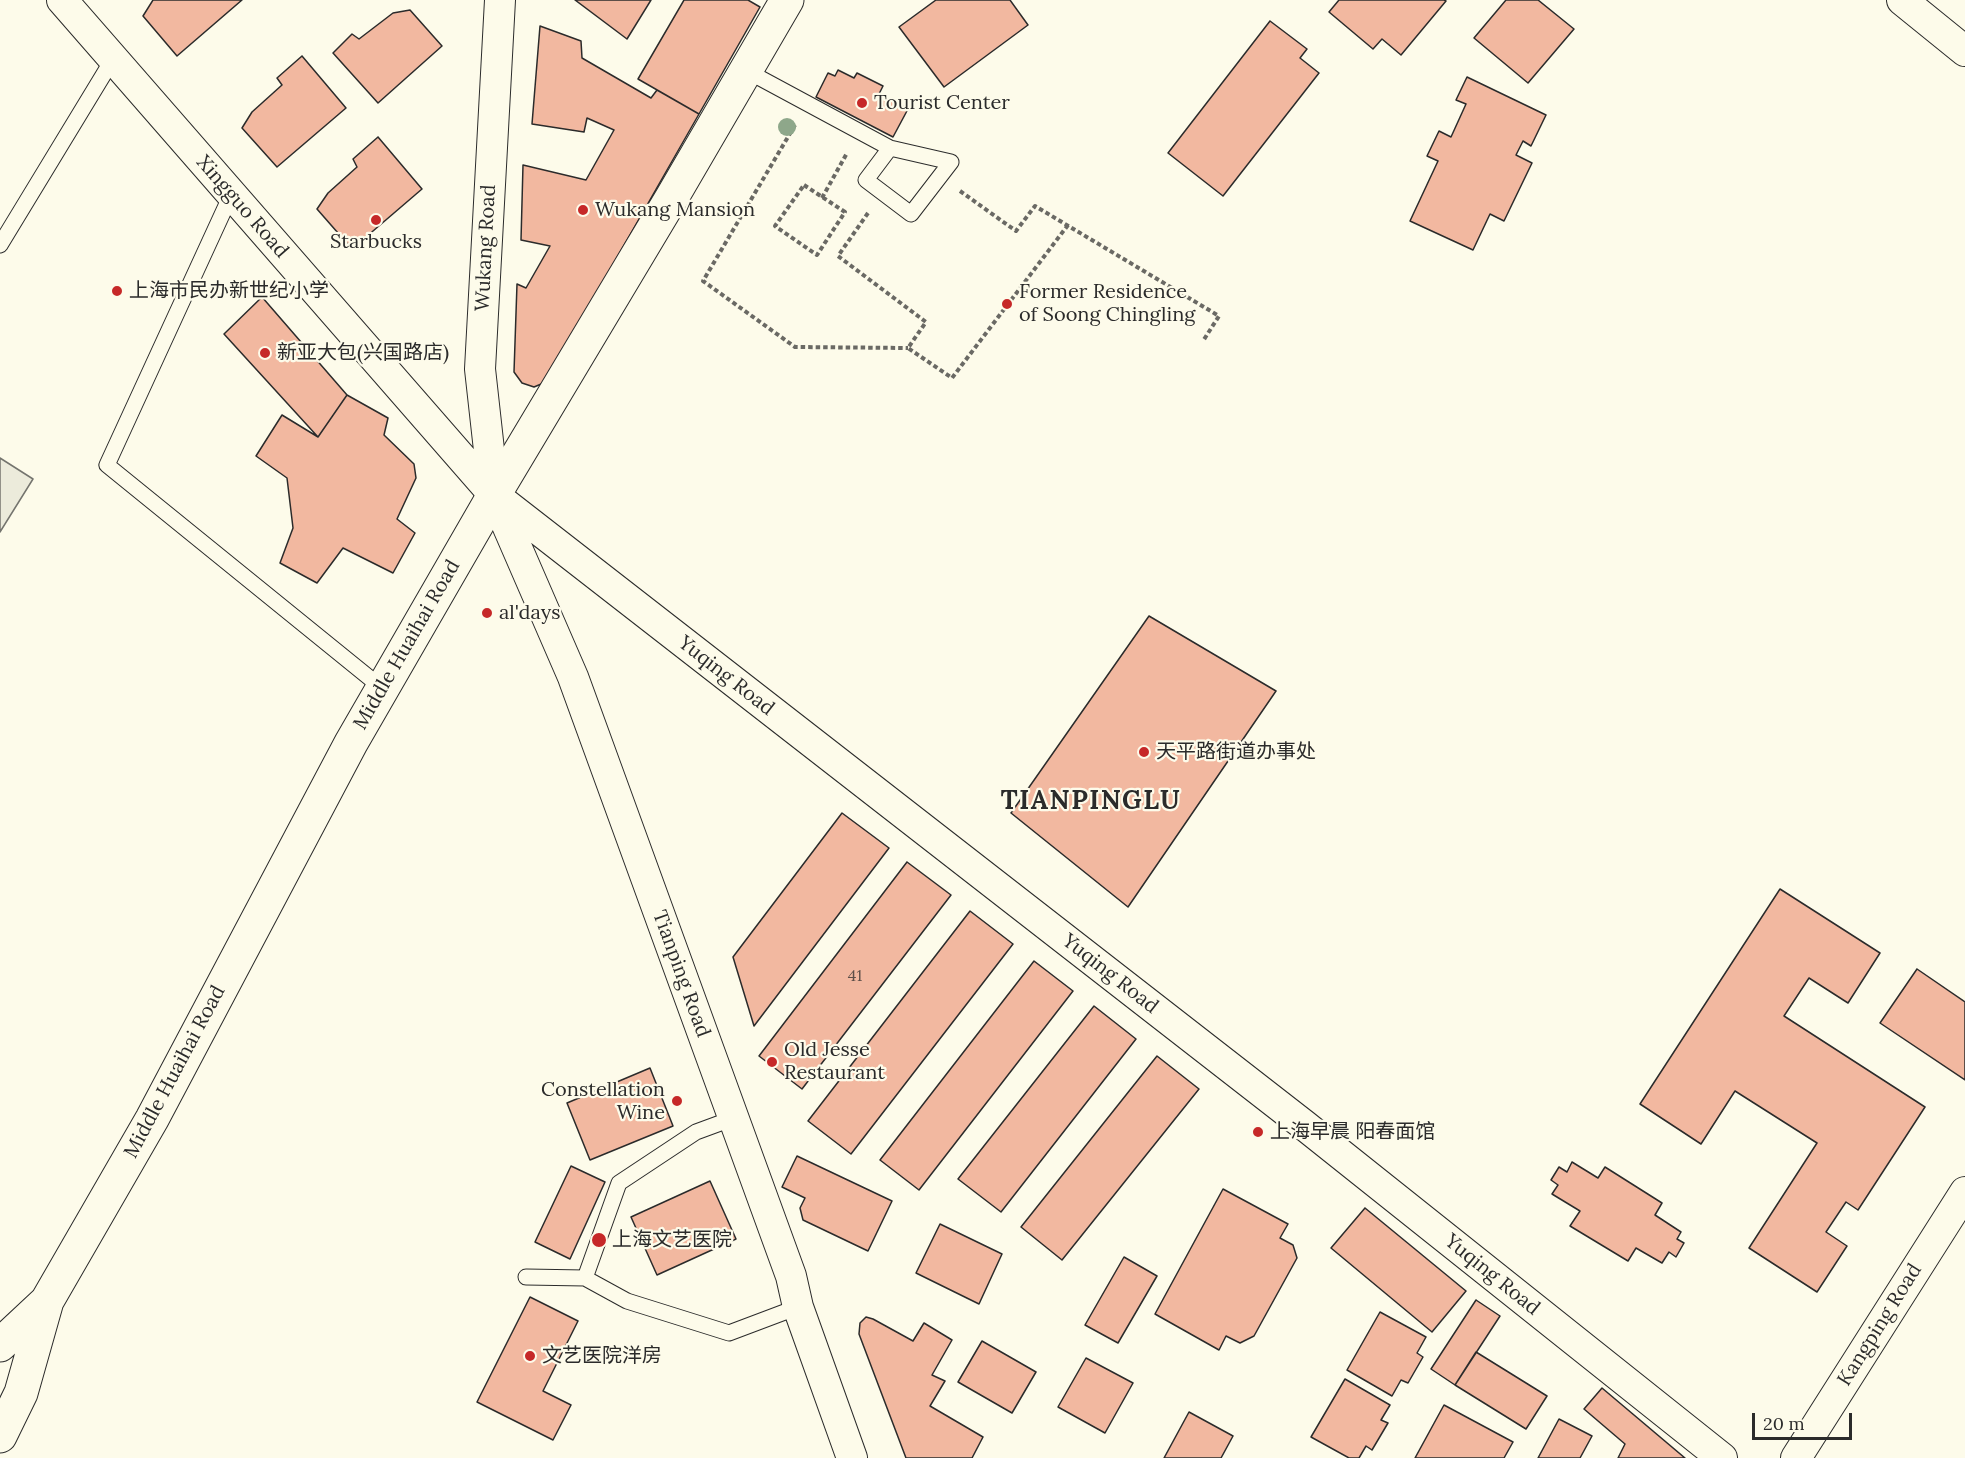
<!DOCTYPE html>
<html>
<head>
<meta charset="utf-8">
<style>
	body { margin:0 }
	#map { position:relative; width:1965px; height:1458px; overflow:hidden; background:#fdfbea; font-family:Lora,serif }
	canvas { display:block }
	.scale { position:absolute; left:1752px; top:1413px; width:100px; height:27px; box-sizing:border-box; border:3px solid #2b2b2b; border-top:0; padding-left:8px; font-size:18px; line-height:21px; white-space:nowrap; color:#2b2b2b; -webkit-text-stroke:4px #fdfbea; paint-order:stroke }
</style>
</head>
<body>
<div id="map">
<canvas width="1965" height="1458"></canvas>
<div class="scale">20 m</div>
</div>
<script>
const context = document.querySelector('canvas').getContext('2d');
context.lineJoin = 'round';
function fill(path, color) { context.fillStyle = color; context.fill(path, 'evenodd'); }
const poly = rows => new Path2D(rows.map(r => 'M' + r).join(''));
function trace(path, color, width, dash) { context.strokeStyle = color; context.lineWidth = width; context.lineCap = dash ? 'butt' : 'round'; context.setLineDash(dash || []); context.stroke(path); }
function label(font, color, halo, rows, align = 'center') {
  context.font = font + ' Lora,"Noto Sans SC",serif'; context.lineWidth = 4.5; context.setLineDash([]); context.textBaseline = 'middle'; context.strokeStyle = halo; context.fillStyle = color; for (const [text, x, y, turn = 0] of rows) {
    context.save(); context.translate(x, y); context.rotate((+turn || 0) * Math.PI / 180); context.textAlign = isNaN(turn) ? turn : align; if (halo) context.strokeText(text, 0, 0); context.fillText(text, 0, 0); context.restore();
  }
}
const green = poly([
	[0,458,33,479,0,532,0,458]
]);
const building = poly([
	[153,0,242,0,177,56,143,16,153,0],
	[575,0,651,0,627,39,575,0],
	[684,0,748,0,760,7,699,114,638,79,684,0],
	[936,0,1010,0,1028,25,944,87,899,27,936,0],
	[1339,0,1444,0,1446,1,1401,55,1382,39,1373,49,1329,12,1339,0],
	[1506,0,1538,0,1574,29,1528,83,1474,38,1506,0],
	[410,10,442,46,378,103,333,53,352,34,359,39,393,13,410,10],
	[1270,21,1307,49,1300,58,1319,73,1223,196,1168,153,1270,21],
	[540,26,581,41,582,58,651,98,657,90,699,114,546,382,534,387,522,383,514,372,517,284,526,288,550,246,521,240,523,165,586,180,614,130,587,118,584,132,532,124,540,26],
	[302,56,346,108,277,167,242,128,252,112,282,85,277,78,302,56],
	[838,70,854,78,857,73,883,86,879,94,908,109,893,137,816,97,828,73,835,76,838,70],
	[1467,77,1546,115,1531,146,1523,141,1516,155,1532,163,1504,221,1490,214,1473,250,1410,221,1438,161,1427,156,1439,131,1451,137,1466,104,1456,100,1467,77],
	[378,137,422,189,352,249,317,209,328,193,357,167,353,159,378,137],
	[262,297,347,395,318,437,224,334,262,297],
	[347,395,388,418,384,435,414,464,416,478,397,519,415,533,393,573,343,548,317,583,280,563,293,528,287,478,256,456,282,415,318,437,347,395],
	[1149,616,1276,691,1128,907,1011,813,1149,616],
	[842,813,889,848,754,1026,733,957,842,813],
	[907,862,951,895,802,1089,759,1056,907,862],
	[1780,889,1880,953,1848,1003,1809,978,1784,1016,1925,1107,1858,1210,1846,1202,1826,1232,1847,1246,1817,1292,1749,1248,1817,1143,1735,1091,1701,1144,1640,1104,1780,889],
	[970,911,1013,944,851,1154,808,1121,970,911],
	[1034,961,1073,991,919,1190,880,1160,1034,961],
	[1917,969,1965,1002,1965,1080,1880,1023,1917,969],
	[1094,1006,1136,1039,1001,1212,958,1179,1094,1006],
	[1157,1056,1199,1089,1062,1260,1021,1227,1157,1056],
	[650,1068,673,1126,590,1160,567,1103,650,1068],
	[797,1156,892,1201,868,1251,803,1220,800,1208,805,1198,782,1187,797,1156],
	[1572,1162,1598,1178,1605,1167,1662,1203,1655,1215,1681,1232,1677,1239,1684,1243,1676,1257,1669,1252,1662,1263,1636,1248,1628,1261,1570,1226,1580,1211,1552,1194,1558,1185,1551,1180,1559,1167,1567,1172,1572,1162],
	[571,1166,605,1182,570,1259,535,1242,571,1166],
	[710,1181,736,1239,657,1275,631,1217,710,1181],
	[1223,1189,1288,1224,1280,1238,1293,1245,1297,1258,1254,1336,1240,1343,1226,1336,1219,1350,1155,1314,1223,1189],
	[1365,1208,1466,1291,1432,1332,1331,1248,1365,1208],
	[940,1224,1002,1254,979,1304,916,1273,940,1224],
	[1124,1257,1157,1276,1118,1343,1085,1325,1124,1257],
	[530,1297,578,1321,543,1391,571,1405,553,1440,477,1402,530,1297],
	[1476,1300,1500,1316,1455,1385,1431,1369,1476,1300],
	[1380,1312,1426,1337,1417,1353,1423,1357,1408,1383,1401,1380,1392,1396,1347,1370,1380,1312],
	[866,1317,873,1319,913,1341,924,1323,952,1340,932,1375,945,1381,930,1406,983,1437,972,1458,906,1458,859,1334,860,1323,866,1317],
	[982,1341,1036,1372,1012,1413,958,1382,982,1341],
	[1476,1352,1547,1396,1526,1429,1455,1385,1476,1352],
	[1086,1358,1133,1383,1105,1433,1058,1407,1086,1358],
	[1345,1379,1390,1405,1381,1420,1388,1423,1372,1450,1366,1446,1359,1458,1349,1458,1311,1437,1345,1379],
	[1602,1388,1685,1458,1618,1458,1625,1444,1584,1409,1602,1388],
	[1444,1405,1513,1442,1504,1458,1415,1458,1444,1405],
	[1189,1412,1233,1436,1221,1458,1164,1458,1189,1412],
	[1559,1419,1592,1436,1580,1458,1538,1458,1559,1419]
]);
const path = poly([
	[795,125,703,281,795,347,908,348],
	[804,185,845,212,817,255,775,226,804,185],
	[960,191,1016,231,1035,206,1219,316,1203,341],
	[822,198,847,153],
	[868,213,838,256,926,322,908,348,952,378,1068,225]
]);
const lane = poly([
	[747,71,890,148,951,162,911,214,866,180,890,148],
	[231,195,107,465,382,688],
	[0,245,113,59],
	[734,1118,696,1132,619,1183,585,1278,627,1301,729,1333,798,1307],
	[526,1277,585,1278]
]);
const street = poly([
	[62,0,494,495,1304,1125,1722,1458],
	[500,0,480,369,494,495,573,677,791,1276,798,1307,852,1458],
	[1902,0,1965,51],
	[1796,1458,1965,1192]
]);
const secondary = poly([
	[0,1345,46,1302],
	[0,1436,21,1393,47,1301,152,1119,351,743,494,495,671,199,787,0]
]);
const trees = [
	[787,127]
];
const markers = [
	[862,103,6,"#c62828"],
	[583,210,6,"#c62828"],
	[376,220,6,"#c62828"],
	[117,291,6,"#c62828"],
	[1007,304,6,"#c62828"],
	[265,353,6,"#c62828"],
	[487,613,6,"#c62828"],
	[1144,752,6,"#c62828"],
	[772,1062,6,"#c62828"],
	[677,1101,6,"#c62828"],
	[1258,1132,6,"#c62828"],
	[599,1240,8,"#c62828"],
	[530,1356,6,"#c62828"]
];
const numberNames = [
	["41",855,976]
];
const poiNames = [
	["Tourist Center",874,103],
	["Wukang Mansion",595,210],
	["Starbucks",376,242,"center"],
	["上海市民办新世纪小学",129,291],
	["Former Residence",1019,292],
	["of Soong Chingling",1019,315],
	["新亚大包(兴国路店)",277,353],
	["al'days",499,613],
	["天平路街道办事处",1156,752],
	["Old Jesse",784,1050],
	["Restaurant",784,1073],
	["Constellation",665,1090,"right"],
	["Wine",665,1113,"right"],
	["上海早晨 阳春面馆",1270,1132],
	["上海文艺医院",612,1240],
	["文艺医院洋房",542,1356]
];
const streetNames = [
	["Xingguo Road",242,207,49],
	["Wukang Road",486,248,-87],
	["Middle Huaihai Road",407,645,-60],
	["Yuqing Road",726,676,38],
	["Tianping Road",681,974,70],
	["Yuqing Road",1110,974,38],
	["Middle Huaihai Road",175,1072,-62],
	["Yuqing Road",1492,1275,39],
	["Kangping Road",1880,1325,-58]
];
const districtNames = [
	["TIANPINGLU",1091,802]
];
fill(green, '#ecebdb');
trace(green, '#74746e', 1.5);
fill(building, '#f2b8a0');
trace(building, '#2b2b2b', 1.5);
trace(lane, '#2b2b2b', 17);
trace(street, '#2b2b2b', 32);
trace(secondary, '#2b2b2b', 35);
trace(path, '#6a6964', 4, [4.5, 3]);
trace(lane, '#fdfbea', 15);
trace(street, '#fdfbea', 30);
trace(secondary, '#fdfbea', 33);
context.fillStyle = '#8ea78a';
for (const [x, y] of trees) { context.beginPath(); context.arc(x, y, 9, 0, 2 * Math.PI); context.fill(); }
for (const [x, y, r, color] of markers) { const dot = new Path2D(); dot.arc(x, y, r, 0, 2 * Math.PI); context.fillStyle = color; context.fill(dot); trace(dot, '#fdfbea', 2); }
label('16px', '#5d4e48', null, numberNames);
label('20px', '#2b2b2b', '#fdfbea', poiNames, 'left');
label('20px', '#2b2b2b', '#fdfbea', streetNames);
context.letterSpacing = '1.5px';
label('bold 26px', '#2b2b2b', '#fdfbea', districtNames);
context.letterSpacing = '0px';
</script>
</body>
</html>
